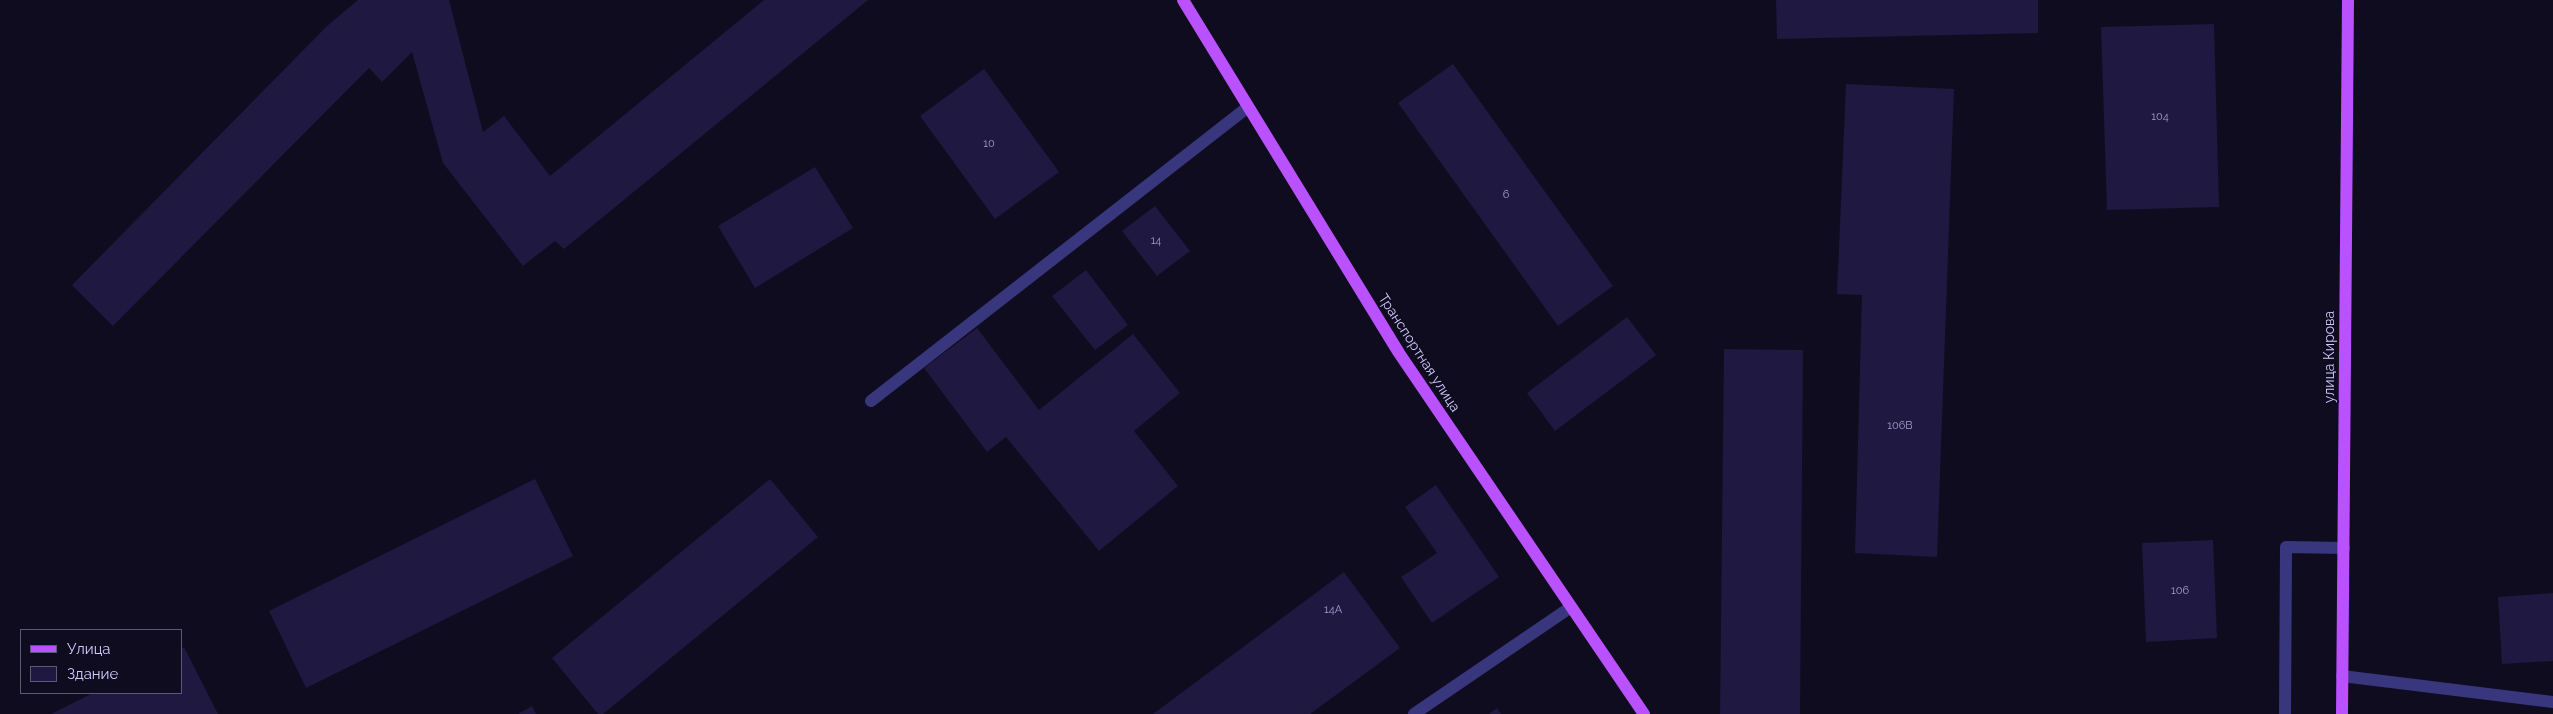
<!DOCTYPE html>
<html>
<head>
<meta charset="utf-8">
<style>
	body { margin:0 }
	#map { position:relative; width:2553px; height:714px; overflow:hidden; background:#0f0c1f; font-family:Raleway,sans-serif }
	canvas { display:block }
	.legend { position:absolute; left:20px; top:629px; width:162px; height:65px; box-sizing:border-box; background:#0f0c1f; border:1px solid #5c5879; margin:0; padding:6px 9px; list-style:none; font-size:15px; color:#cfcaff }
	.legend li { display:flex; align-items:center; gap:10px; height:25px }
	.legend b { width:25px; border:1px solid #5c5879 }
</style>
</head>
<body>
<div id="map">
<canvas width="2553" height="714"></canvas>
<ul class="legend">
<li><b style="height:6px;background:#b951ff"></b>Улица</li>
<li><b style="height:14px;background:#1f1840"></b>Здание</li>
</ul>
</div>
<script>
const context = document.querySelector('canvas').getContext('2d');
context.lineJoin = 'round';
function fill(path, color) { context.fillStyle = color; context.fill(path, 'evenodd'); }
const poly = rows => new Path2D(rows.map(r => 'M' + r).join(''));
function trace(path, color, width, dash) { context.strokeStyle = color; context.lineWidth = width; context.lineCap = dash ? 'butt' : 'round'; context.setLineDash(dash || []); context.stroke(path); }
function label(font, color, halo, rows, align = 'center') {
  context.font = font + ' Raleway,sans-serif'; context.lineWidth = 4; context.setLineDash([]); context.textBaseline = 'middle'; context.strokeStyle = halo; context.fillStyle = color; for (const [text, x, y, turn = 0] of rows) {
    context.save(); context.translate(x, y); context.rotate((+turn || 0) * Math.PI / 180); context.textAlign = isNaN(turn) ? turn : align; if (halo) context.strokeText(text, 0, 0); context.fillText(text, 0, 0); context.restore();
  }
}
const building = poly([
	[358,0,449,0,483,132,504,116,550,176,764,0,868,0,564,249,555,241,523,266,443,163,412,52,382,82,369,68,113,326,72,285,327,26],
	[1776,0,2038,0,2038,33,1777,39],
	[2214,24,2219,207,2107,210,2101,27],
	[1453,64,1613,286,1558,326,1398,103],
	[984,69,1059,172,995,219,920,116],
	[1846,84,1954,89,1937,557,1855,553,1862,295,1837,294],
	[815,167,853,228,755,288,718,226],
	[1155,206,1190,251,1157,276,1122,231],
	[1086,270,1128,325,1095,350,1052,296],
	[1627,317,1656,355,1555,431,1527,393],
	[977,328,1039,410,1133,334,1180,393,1134,431,1178,486,1099,551,1006,437,987,452,924,368],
	[1724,349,1803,350,1800,714,1720,714],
	[535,479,573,556,306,688,269,611],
	[770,479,818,537,603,714,598,714,552,658],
	[1436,485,1499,577,1432,623,1401,577,1437,553,1405,507],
	[2213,540,2217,638,2146,642,2142,543],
	[1344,572,1400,648,1310,714,1153,714],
	[2553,593,2553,661,2502,664,2498,597],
	[184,647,218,714,51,714,93,693,181,693,181,649],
	[532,706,536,714,518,714],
	[1497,708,1501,714,1489,714]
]);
const minor = poly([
	[871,401,1248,107],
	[2342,676,2553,702],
	[1414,714,1571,607],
	[2285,714,2286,547,2344,548]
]);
const major = poly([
	[1183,0,1399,353,1644,714],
	[2342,714,2348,0]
]);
const numberNames = [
	["104",2160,117],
	["10",989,144],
	["6",1506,195],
	["14",1156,241],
	["106В",1900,426],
	["106",2180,591],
	["14А",1333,610]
];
const streetNames = [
	["Транспортная улица",1419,353,57],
	["улица Кирова",2330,357,-90]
];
fill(building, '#1f1840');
trace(minor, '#38377e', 12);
trace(major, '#b951ff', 12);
label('11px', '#a39ecf', null, numberNames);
label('14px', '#cfcaff', '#0f0c1f', streetNames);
</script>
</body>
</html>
